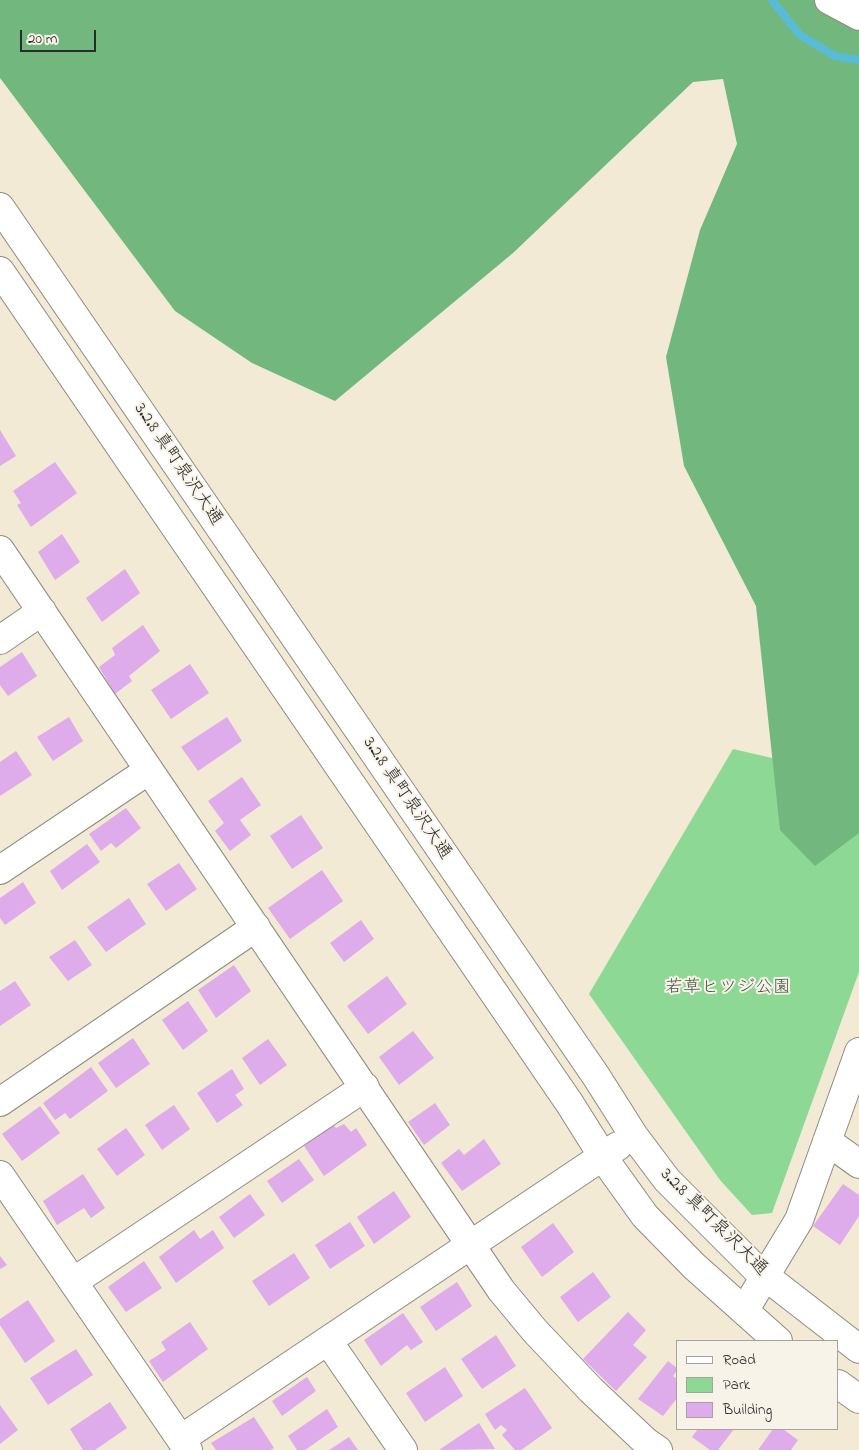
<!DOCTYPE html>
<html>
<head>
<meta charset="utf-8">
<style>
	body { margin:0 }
	#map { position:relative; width:859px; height:1450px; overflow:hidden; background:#f2ead4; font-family:"Indie Flower",sans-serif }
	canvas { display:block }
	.legend { position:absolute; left:676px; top:1340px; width:162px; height:90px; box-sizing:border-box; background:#f7f3e8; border:1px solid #a5a39c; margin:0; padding:6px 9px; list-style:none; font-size:15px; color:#2b2b2b }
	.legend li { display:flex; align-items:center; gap:10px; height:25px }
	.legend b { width:25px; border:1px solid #a5a39c }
	.scale { position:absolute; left:20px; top:30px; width:76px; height:22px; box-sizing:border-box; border:2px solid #2b2b2b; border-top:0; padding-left:6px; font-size:15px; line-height:18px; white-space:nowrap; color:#2b2b2b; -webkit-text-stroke:4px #f7f3e8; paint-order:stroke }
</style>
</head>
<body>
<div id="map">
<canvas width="859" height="1450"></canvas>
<ul class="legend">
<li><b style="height:6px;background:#fff"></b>Road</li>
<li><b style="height:14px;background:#8dd894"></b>Park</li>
<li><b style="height:14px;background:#deabeb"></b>Building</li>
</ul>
<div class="scale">20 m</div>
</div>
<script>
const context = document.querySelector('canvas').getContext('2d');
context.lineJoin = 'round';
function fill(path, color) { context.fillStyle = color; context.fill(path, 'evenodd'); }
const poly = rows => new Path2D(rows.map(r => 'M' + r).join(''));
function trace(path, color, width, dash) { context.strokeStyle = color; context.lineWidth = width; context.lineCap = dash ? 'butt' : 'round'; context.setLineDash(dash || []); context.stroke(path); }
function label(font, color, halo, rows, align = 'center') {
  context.font = font + ' "Indie Flower","Klee One",sans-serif'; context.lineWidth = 4; context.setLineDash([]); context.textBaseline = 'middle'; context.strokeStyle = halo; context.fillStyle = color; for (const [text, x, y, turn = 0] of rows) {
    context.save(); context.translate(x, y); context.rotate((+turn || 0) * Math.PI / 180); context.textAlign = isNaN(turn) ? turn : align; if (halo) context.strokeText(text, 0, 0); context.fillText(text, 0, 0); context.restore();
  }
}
const green = poly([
	[733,749,859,778,859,972,772,1213,752,1215,720,1180,589,994]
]);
const forest = poly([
	[0,0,859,0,859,833,815,866,780,830,756,606,684,466,666,357,700,230,737,144,723,79,693,82,513,253,335,401,252,363,175,311,0,78]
]);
const stream = poly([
	[772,0,800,35,835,56,859,60]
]);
const building = poly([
	[0,430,16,456,0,466],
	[55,462,77,493,31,527,17,505,21,503,13,491],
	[62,534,80,562,55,580,38,552],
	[125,569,140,593,102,622,86,598],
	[143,625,160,651,129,676,132,681,115,694,99,667,115,655,112,648],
	[22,652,37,676,8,696,0,685,0,667],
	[190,664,209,693,171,719,151,690],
	[69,717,83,741,53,761,37,737],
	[227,717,242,741,198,771,181,747],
	[16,751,32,775,0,796,0,762],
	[242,777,261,805,240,820,251,835,230,851,215,831,224,823,208,801],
	[126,808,141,828,116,848,111,843,101,851,89,834],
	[301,815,323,848,292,869,270,836],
	[87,844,100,862,62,890,50,871],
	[179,863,197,889,166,911,147,884],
	[322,870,343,901,290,939,268,908],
	[23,882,36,903,5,925,0,918,0,898],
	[129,898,146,924,106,952,87,927],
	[361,920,374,939,344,962,330,943],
	[75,940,92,965,68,981,49,957],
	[234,965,251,991,216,1018,198,990],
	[387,976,407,1004,368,1034,347,1006],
	[15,981,31,1005,0,1026,0,991],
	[188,1001,208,1031,183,1050,162,1020],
	[413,1031,434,1058,399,1085,379,1057],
	[133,1038,150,1064,116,1088,98,1063],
	[268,1039,287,1065,260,1085,242,1058],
	[91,1067,108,1091,70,1119,65,1113,55,1120,43,1103],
	[232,1069,244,1089,235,1095,243,1105,217,1123,197,1093],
	[435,1103,450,1125,424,1145,408,1122],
	[174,1105,190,1129,162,1150,145,1125],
	[40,1106,60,1133,22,1161,2,1134],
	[332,1124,336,1128,344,1124,351,1132,356,1128,367,1145,324,1176,304,1146],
	[126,1128,145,1155,117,1176,97,1149],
	[484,1139,501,1164,462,1191,441,1163,459,1149,464,1155],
	[299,1159,314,1180,282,1203,267,1181],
	[83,1174,105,1208,91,1218,84,1208,57,1225,43,1201],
	[843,1184,859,1195,859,1216,840,1245,813,1226],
	[394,1191,411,1217,374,1244,357,1217],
	[250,1194,265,1215,234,1238,219,1217],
	[350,1222,365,1246,330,1269,315,1245],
	[553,1223,574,1252,542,1277,521,1247],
	[194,1230,200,1239,213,1230,224,1248,176,1283,159,1257],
	[294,1253,310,1278,269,1306,252,1281],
	[0,1256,7,1265,0,1269],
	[144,1261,162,1288,126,1312,108,1287],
	[593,1272,611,1297,578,1322,560,1297],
	[457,1282,472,1306,436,1331,420,1307],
	[28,1300,55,1341,25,1363,0,1325,0,1319],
	[628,1312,646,1330,633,1345,647,1357,616,1391,583,1359],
	[403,1313,423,1342,411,1350,407,1345,381,1366,364,1340],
	[190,1322,208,1349,163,1382,149,1361,166,1350,161,1342],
	[496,1335,516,1366,482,1389,461,1359],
	[76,1349,93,1375,48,1405,30,1378],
	[668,1361,678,1369,673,1376,678,1380,678,1397,663,1416,638,1399],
	[445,1367,463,1396,425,1422,406,1393],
	[307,1377,316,1391,282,1416,272,1401],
	[525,1388,552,1428,521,1450,515,1450,502,1435,507,1430,501,1425,495,1430,485,1414],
	[110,1402,127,1428,95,1450,83,1450,70,1429],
	[0,1405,18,1430,0,1444],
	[327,1409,338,1427,305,1450,297,1450,288,1436],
	[254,1417,274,1448,271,1450,216,1450,211,1443],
	[479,1423,495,1449,439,1450],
	[698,1429,734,1429,718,1450,710,1450,692,1437],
	[773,1429,783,1429,798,1440,791,1450,758,1450],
	[349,1437,358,1450,329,1450]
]);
const minor = poly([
	[829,0,859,16],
	[0,207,596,1076,634,1136,667,1180,756,1269,859,1349],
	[0,271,570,1104,607,1163,645,1216,694,1266,778,1341],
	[0,550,501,1290,535,1331,591,1390,645,1441,658,1450],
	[0,640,42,611],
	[0,870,149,770],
	[0,1102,256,927],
	[827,1141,859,1164],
	[0,1175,188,1450],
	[73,1282,365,1087],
	[744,1311,799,1220,859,1052],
	[328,1341,403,1450],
	[838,1384,859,1399],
	[181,1439,618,1146]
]);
const streetNames = [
	["3.2.8 真町泉沢大通",177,465,56],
	["3.2.8 真町泉沢大通",406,799,56],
	["3.2.8 真町泉沢大通",713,1223,45]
];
const parkNames = [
	["若草ヒツジ公園",728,989]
];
fill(green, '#8dd894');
fill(forest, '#72b87e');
trace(stream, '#58bcd6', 8);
fill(building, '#deabeb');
trace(minor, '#8e8a80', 30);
trace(minor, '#fff', 28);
label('18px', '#2b2b2b', '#f7f3e8', streetNames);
label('18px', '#445645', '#f7f3e8', parkNames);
</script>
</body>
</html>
